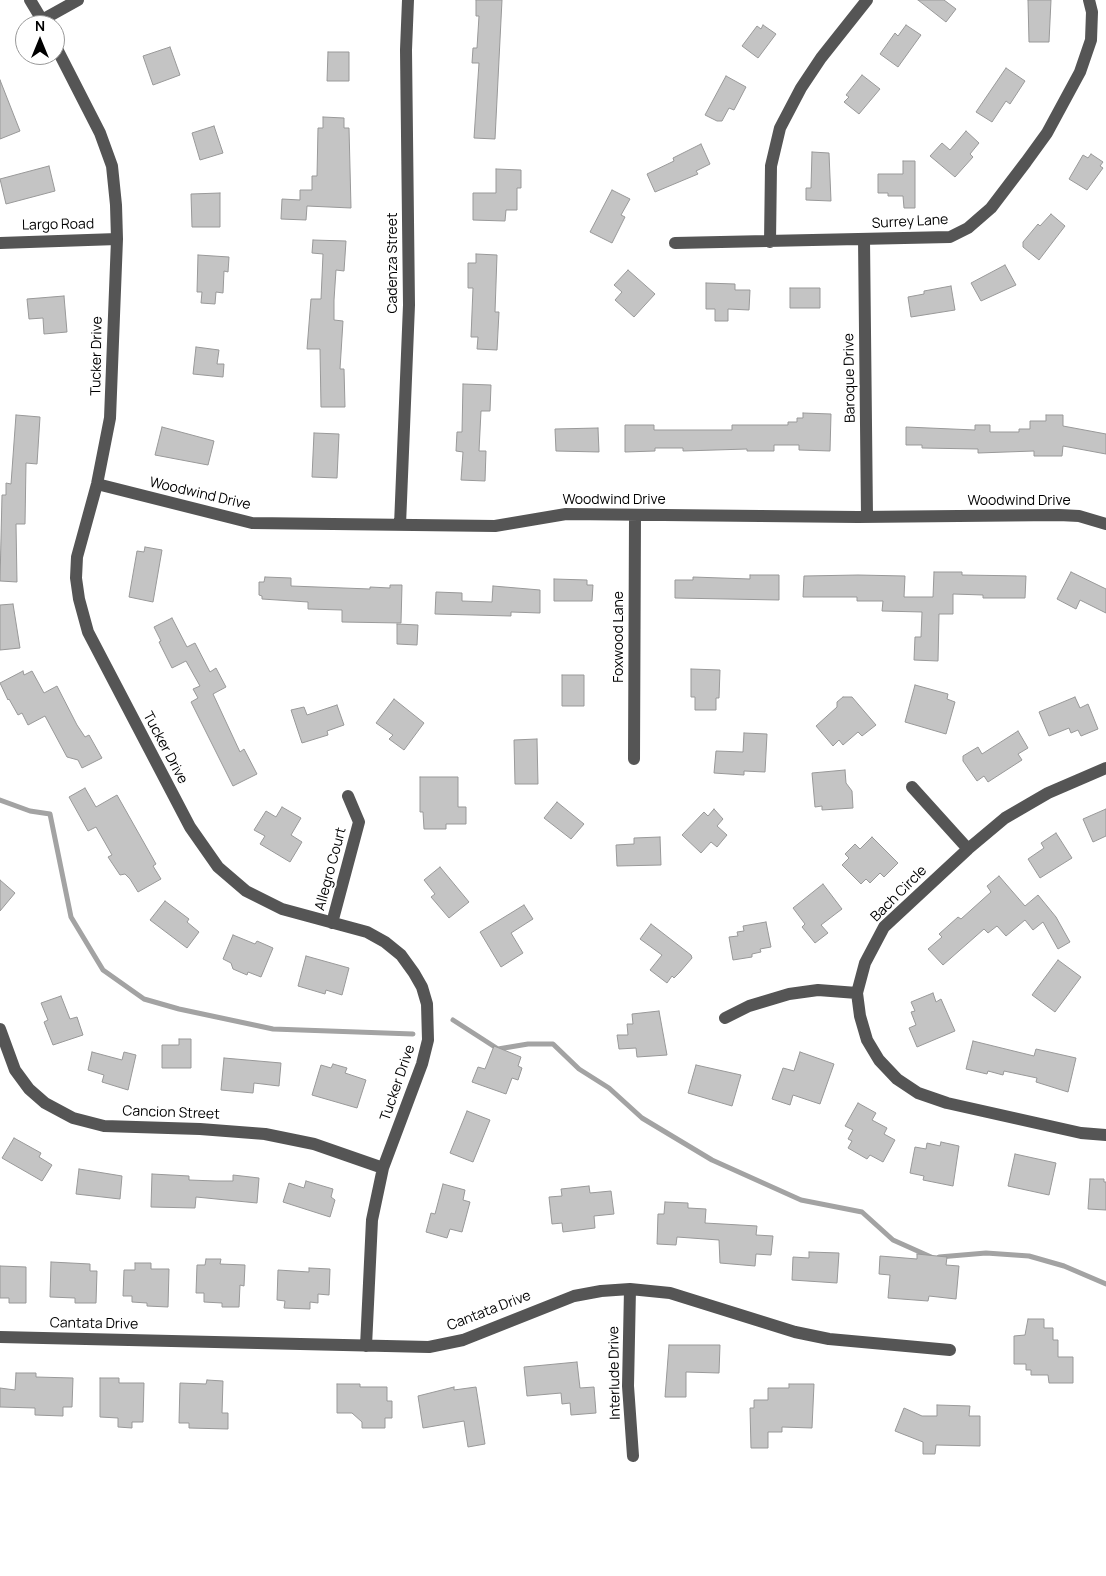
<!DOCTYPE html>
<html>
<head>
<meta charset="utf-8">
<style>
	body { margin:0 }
	#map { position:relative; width:1106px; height:1576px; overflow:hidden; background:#fff; font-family:Manrope,sans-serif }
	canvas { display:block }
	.north { position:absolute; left:15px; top:15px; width:50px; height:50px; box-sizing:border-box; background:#fff; border:1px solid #999; border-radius:50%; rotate:0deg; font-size:14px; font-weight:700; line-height:20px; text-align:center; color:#000 }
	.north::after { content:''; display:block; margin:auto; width:18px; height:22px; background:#000; clip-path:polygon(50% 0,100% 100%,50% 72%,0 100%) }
</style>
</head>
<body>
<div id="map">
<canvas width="1106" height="1576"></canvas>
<div class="north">N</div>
</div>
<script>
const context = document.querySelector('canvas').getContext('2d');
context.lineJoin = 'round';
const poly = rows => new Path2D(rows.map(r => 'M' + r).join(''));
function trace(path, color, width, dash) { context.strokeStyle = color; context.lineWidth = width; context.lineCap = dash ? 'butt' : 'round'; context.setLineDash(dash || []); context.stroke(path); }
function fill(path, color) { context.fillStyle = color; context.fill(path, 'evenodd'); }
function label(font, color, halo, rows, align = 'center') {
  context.font = font + ' Manrope,sans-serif'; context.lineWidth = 4; context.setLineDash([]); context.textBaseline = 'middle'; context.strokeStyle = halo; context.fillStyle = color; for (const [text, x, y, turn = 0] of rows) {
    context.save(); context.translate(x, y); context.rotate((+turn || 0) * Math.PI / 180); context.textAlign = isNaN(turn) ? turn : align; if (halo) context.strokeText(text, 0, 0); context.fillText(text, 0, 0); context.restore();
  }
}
const stream = poly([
	[0,800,30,811,50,814,71,917,103,970,144,999,179,1009,273,1029,413,1034],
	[453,1020,498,1049,528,1044,553,1044,579,1069,609,1088,642,1118,712,1160,801,1200,862,1212,893,1240,931,1257],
	[939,1257,986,1253,1029,1256,1064,1266,1106,1284]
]);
const building = poly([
	[476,0,502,0,495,139,474,138,479,63,472,63,473,48,477,48,479,16,476,16,476,0],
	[918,0,944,0,956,9,946,22,918,0],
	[1028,0,1051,0,1049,42,1029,42,1028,0],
	[763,25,776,34,758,58,742,46,757,26,761,29,763,25],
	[906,25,921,35,898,67,880,54,895,33,898,36,906,25],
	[170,47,180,75,153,85,143,56,170,47],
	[328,52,349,52,349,81,327,81,328,52],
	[1006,68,1025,81,1010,104,1006,101,992,122,976,112,1006,68],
	[862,75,880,89,859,114,844,102,849,97,846,95,862,75],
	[726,76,746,87,734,110,729,108,722,121,717,121,705,115,726,76],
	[0,80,20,131,0,139,0,80],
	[323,117,344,118,344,128,349,128,351,208,307,206,306,220,281,219,282,199,300,200,300,190,312,190,312,176,317,176,318,128,323,128,323,117],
	[214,126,223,153,200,160,192,133,214,126],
	[966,131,979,143,970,154,973,157,955,177,930,156,942,143,950,150,966,131],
	[701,144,710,164,696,171,698,174,655,192,647,174,674,161,673,158,701,144],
	[812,152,829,153,831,201,806,200,806,188,811,188,812,152],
	[1091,154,1103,162,1100,166,1103,168,1087,190,1069,179,1083,155,1088,158,1091,154],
	[903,161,915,161,915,208,904,208,903,196,888,196,888,193,878,193,878,174,903,174,903,161],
	[49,166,55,191,6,204,0,179,49,166],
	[496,169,521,170,521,188,517,188,517,210,506,210,505,221,473,220,473,193,496,193,496,169],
	[612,190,630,199,621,215,625,217,612,243,590,232,612,190],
	[220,193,220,227,192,227,191,194,220,193],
	[1051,214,1065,226,1039,260,1023,247,1023,242,1038,224,1040,226,1051,214],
	[313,240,346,241,344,271,336,270,334,300,334,320,343,321,340,369,344,369,345,407,321,407,320,349,307,349,311,299,321,299,323,254,312,253,313,240],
	[476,254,497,255,495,312,499,312,497,350,477,349,478,337,471,337,473,288,468,288,468,263,476,263,476,254],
	[198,255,229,257,228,272,224,271,223,293,216,292,215,304,201,303,202,292,197,292,198,255],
	[1005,265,1016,285,981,301,971,283,1005,265],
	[628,270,655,294,634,317,615,300,622,292,614,285,628,270],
	[706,283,735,284,735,290,750,290,749,310,728,309,728,321,715,321,715,309,706,309,706,283],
	[951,286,955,310,911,317,908,297,924,294,924,291,951,286],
	[790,288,820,288,820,308,790,308,790,288],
	[64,296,67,332,44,334,43,318,29,319,27,299,64,296],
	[196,347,219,350,217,364,224,364,223,377,193,374,196,347],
	[463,384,491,385,490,411,481,411,479,451,486,451,485,481,461,480,463,452,456,451,457,432,462,432,463,384],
	[803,413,831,414,830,451,799,450,799,445,774,445,774,451,747,451,747,449,683,451,683,448,655,448,655,451,625,452,625,425,654,425,654,430,732,430,732,425,788,425,788,422,797,422,797,418,803,418,803,413],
	[16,415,40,417,37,464,26,463,25,524,16,524,17,582,0,581,2,495,6,495,6,483,11,484,16,415],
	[1046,415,1063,415,1063,426,1106,434,1106,454,1063,446,1062,456,1034,456,1034,451,978,453,978,449,922,448,922,445,906,445,906,427,975,430,975,425,990,425,990,432,1019,432,1019,429,1030,429,1030,421,1046,421,1046,415],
	[162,427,214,441,208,465,155,455,162,427],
	[598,428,599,452,556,451,555,429,598,428],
	[314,433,339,434,337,478,312,477,314,433],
	[145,547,162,550,153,602,129,597,137,551,144,552,145,547],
	[934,572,962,572,962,575,1026,576,1025,598,983,598,983,595,953,594,953,614,939,614,938,661,914,660,915,637,921,637,922,612,882,611,883,601,857,601,857,597,803,597,804,576,858,575,905,576,904,597,933,597,934,572],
	[1071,572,1106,589,1106,613,1080,600,1076,609,1057,599,1071,572],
	[750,575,779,575,779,600,675,598,675,580,693,580,693,577,750,579,750,575],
	[265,577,291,578,291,586,370,589,370,587,390,588,390,585,402,585,401,623,342,622,342,610,308,609,308,602,262,599,262,596,259,595,259,582,264,582,265,577],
	[554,579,587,580,587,585,593,585,592,601,554,601,554,579],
	[493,586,540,590,540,613,511,612,511,616,435,614,436,592,462,593,462,601,492,602,493,586],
	[13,604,20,648,0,650,0,605,13,604],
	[172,618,187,647,195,643,210,672,216,668,226,687,213,694,240,752,244,749,257,774,233,786,191,702,198,698,193,689,200,686,186,661,172,668,159,642,161,641,154,627,172,618],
	[397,624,418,625,417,645,397,644,397,624],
	[691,669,720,670,719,698,716,698,716,710,695,710,695,697,691,697,691,669],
	[23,671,24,675,32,671,44,693,57,686,77,725,85,737,89,735,102,758,82,768,78,760,67,757,45,716,28,725,22,713,18,715,9,699,8,700,0,683,23,671],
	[562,675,584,675,584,706,562,706,562,675],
	[915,685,948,694,947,699,955,702,946,734,905,722,915,685],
	[843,697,852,697,876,725,862,736,858,732,843,745,839,740,833,746,816,726,837,707,837,702,843,697],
	[1075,697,1080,708,1088,704,1098,729,1081,736,1078,730,1071,733,1069,728,1049,736,1039,712,1075,697],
	[394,699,424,723,404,750,389,739,393,735,376,723,394,699],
	[337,705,344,725,327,731,328,735,302,743,291,710,304,707,307,715,337,705],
	[1018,731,1028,748,1018,754,1022,760,988,782,984,776,977,781,963,761,963,756,978,747,982,754,1018,731],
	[744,733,767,734,765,772,744,771,744,775,714,773,716,751,743,752,744,733],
	[537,739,538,784,515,784,514,740,537,739],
	[845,770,846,783,852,791,853,808,822,810,822,806,815,807,812,773,845,770],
	[420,777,458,777,458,807,466,807,466,824,446,824,446,829,424,829,423,812,420,812,420,777],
	[85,788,96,807,117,795,156,864,153,866,161,879,138,892,130,879,125,874,120,875,108,857,112,855,96,827,88,831,69,797,85,788],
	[557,802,584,824,571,839,544,818,557,802],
	[282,807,301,818,291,835,302,842,290,862,260,844,265,836,254,830,266,811,276,817,282,807],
	[714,809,723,819,717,826,727,835,717,847,711,842,701,853,682,835,704,812,708,816,714,809],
	[1106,809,1106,836,1093,842,1083,819,1106,809],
	[1056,833,1072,858,1040,878,1028,859,1044,848,1041,843,1056,833],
	[660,837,661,865,617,866,616,845,634,844,634,838,660,837],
	[872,837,898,863,884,877,880,873,870,883,866,879,861,884,842,865,849,858,845,854,855,844,860,849,872,837],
	[440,867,469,902,449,918,431,897,435,894,424,880,440,867],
	[999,876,1025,906,1038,895,1056,917,1070,942,1058,949,1043,922,1033,930,1025,920,1006,936,997,926,988,933,984,929,943,965,928,949,942,937,939,934,958,917,961,919,991,892,987,886,999,876],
	[0,880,15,893,0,911,0,880],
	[823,884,842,909,821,925,828,933,815,943,802,927,805,924,793,908,823,884],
	[165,901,189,919,187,922,199,932,187,948,150,920,165,901],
	[524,905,533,919,511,933,523,953,501,967,480,932,524,905],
	[766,922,771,947,760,949,761,952,752,954,752,957,733,960,729,937,738,936,737,932,744,931,743,926,766,922],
	[651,924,691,955,692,958,680,972,674,978,672,976,667,983,650,970,662,955,640,939,651,924],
	[233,935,255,944,257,941,273,948,261,977,248,972,247,975,233,969,231,963,223,959,233,935],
	[306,956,349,968,342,995,326,990,325,994,298,986,306,956],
	[1058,960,1081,977,1055,1012,1032,995,1058,960],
	[933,993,936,1002,941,999,955,1031,917,1047,909,1028,916,1025,911,1012,915,1011,911,1002,933,993],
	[61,996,70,1019,77,1017,83,1035,53,1045,44,1022,48,1020,41,1003,61,996],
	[659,1011,667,1055,637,1057,636,1048,619,1049,617,1035,628,1035,627,1024,633,1024,632,1014,659,1011],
	[179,1039,191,1039,191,1068,162,1068,162,1045,179,1045,179,1039],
	[973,1041,1034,1056,1036,1049,1076,1058,1068,1092,1036,1082,1037,1078,1004,1071,1003,1075,988,1071,987,1074,966,1069,973,1041],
	[494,1046,521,1057,518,1066,522,1068,518,1080,512,1078,506,1094,472,1082,478,1067,485,1069,494,1046],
	[92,1052,122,1060,124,1052,136,1055,128,1090,102,1082,104,1075,88,1070,92,1052],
	[800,1052,834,1064,820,1104,793,1095,790,1105,772,1099,783,1068,794,1071,800,1052],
	[224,1058,281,1063,279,1086,254,1083,253,1093,221,1090,224,1058],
	[333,1064,347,1068,345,1073,366,1080,357,1108,312,1095,321,1065,331,1068,333,1064],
	[696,1065,741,1075,732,1106,688,1093,696,1065],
	[858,1103,876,1113,872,1120,887,1128,884,1134,895,1140,883,1162,870,1155,867,1159,848,1148,852,1141,848,1139,853,1130,845,1126,858,1103],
	[467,1111,490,1120,473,1162,450,1153,467,1111],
	[14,1138,41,1153,39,1157,52,1165,42,1181,2,1158,14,1138],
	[941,1142,959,1146,953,1186,923,1180,924,1176,910,1173,915,1147,926,1149,927,1143,940,1146,941,1142],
	[1015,1154,1056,1163,1049,1195,1008,1186,1015,1154],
	[79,1169,122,1176,120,1199,76,1194,79,1169],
	[152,1174,189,1176,189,1180,216,1181,233,1181,233,1175,259,1178,257,1203,196,1197,195,1208,151,1207,152,1174],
	[1090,1179,1104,1179,1104,1182,1106,1182,1106,1210,1088,1209,1090,1179],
	[306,1181,333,1189,331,1197,335,1200,330,1217,283,1202,289,1183,304,1188,306,1181],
	[443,1184,465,1190,463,1200,470,1202,462,1232,450,1229,447,1238,426,1232,431,1213,435,1214,443,1184],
	[589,1186,590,1193,611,1191,614,1214,594,1216,595,1228,563,1232,562,1223,552,1224,549,1197,562,1196,561,1189,589,1186],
	[665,1202,688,1203,688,1208,706,1209,705,1223,757,1226,756,1235,773,1236,771,1255,756,1254,755,1266,720,1263,719,1240,677,1237,676,1245,657,1244,658,1214,664,1214,665,1202],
	[809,1252,839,1253,837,1283,792,1280,793,1257,809,1258,809,1252],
	[917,1254,947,1257,946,1265,959,1266,956,1299,929,1296,928,1301,888,1298,890,1275,879,1274,880,1256,917,1259,917,1254],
	[206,1259,221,1259,220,1264,245,1265,244,1286,240,1285,239,1307,222,1307,222,1303,204,1302,204,1293,196,1293,197,1265,205,1265,206,1259],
	[51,1262,90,1264,90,1271,97,1271,96,1303,75,1303,75,1298,50,1297,51,1262],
	[135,1263,151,1263,151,1269,169,1269,168,1307,147,1306,147,1303,132,1302,132,1296,123,1296,124,1270,135,1270,135,1263],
	[0,1266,26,1267,26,1303,9,1303,9,1298,0,1298,0,1266],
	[309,1268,330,1269,329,1295,318,1294,318,1303,310,1302,310,1309,284,1308,285,1301,277,1300,278,1270,309,1272,309,1268],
	[1028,1319,1044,1319,1044,1328,1053,1328,1053,1340,1058,1340,1058,1357,1073,1357,1073,1383,1049,1383,1048,1375,1031,1375,1031,1370,1026,1370,1026,1364,1014,1364,1014,1336,1025,1335,1028,1319],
	[669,1345,720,1345,719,1373,686,1372,686,1397,665,1397,669,1345],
	[577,1362,580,1388,594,1387,596,1413,571,1415,570,1403,562,1404,561,1393,527,1396,524,1367,577,1362],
	[16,1373,36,1373,36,1377,73,1378,72,1407,63,1407,63,1416,35,1415,35,1408,0,1407,0,1388,15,1390,16,1373],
	[100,1378,119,1378,119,1383,144,1383,143,1422,132,1422,132,1428,118,1427,118,1418,100,1417,100,1378],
	[207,1380,223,1381,222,1413,228,1413,228,1429,189,1428,189,1423,179,1423,180,1383,206,1384,207,1380],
	[337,1384,360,1384,360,1387,387,1387,387,1401,392,1401,392,1418,385,1418,385,1428,362,1428,362,1422,352,1413,337,1413,337,1384],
	[789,1384,814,1384,812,1428,782,1427,782,1432,768,1432,768,1448,751,1448,750,1408,754,1408,754,1400,768,1400,768,1388,789,1388,789,1384],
	[454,1387,454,1390,476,1387,485,1444,468,1447,464,1421,423,1428,418,1396,454,1387],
	[937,1405,970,1406,969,1416,980,1416,980,1446,936,1445,935,1454,923,1454,923,1442,895,1431,904,1408,922,1416,937,1416,937,1405]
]);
const minor = poly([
	[30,0,45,25],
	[42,20,78,0],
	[55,45,100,133,112,166,116,205,117,239,110,418,97,484,77,557,76,578,79,599,88,632,190,827,218,867,246,891,282,909,367,932,385,942,401,955,414,973,422,987,427,1004,428,1040,422,1064,383,1168,372,1220,366,1346],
	[864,239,867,517],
	[770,242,771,166,780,128,801,88,821,58,867,0],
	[0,243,117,239],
	[675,243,950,237,968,228,991,208,1026,162,1047,133,1080,72,1091,40,1092,12,1089,0],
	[97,484,252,523,495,526,566,514,858,517,1059,515,1079,516,1106,524],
	[400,525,409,305,406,50,408,0],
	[634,759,635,515],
	[1106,768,1048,793,1005,818,968,849,884,927,865,963,857,993,860,1016,867,1040,879,1060,897,1079,918,1093,947,1103,1081,1133,1106,1135],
	[912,787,968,849],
	[332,923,359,822,348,796],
	[725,1018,749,1006,789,994,818,990,857,993],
	[0,1029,15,1070,29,1089,45,1103,73,1118,104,1126,200,1129,265,1134,314,1144,383,1168],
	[630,1289,628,1386,633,1456],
	[0,1337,429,1347,463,1340,574,1296,601,1291,630,1289,670,1293,795,1332,829,1339,950,1350]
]);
const streetNames = [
	["Surrey Lane",910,222,-3],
	["Largo Road",58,225,-1],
	["Cadenza Street",393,263,-90],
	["Tucker Drive",97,356,-89],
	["Baroque Drive",850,378,-91],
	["Woodwind Drive",200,494,13],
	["Woodwind Drive",614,500],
	["Woodwind Drive",1019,501],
	["Foxwood Lane",619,637,-90],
	["Tucker Drive",165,748,62],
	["Allegro Court",331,869,-75],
	["Bach Circle",899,894,-45],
	["Tucker Drive",398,1083,-71],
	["Cancion Street",171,1113,2],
	["Cantata Drive",489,1311,-21],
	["Cantata Drive",94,1324,1],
	["Interlude Drive",615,1373,-91]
];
trace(stream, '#a3a3a3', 5);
fill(building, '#c4c4c4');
trace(building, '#999', 1);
trace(minor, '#555', 12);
label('14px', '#000', '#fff', streetNames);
</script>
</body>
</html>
